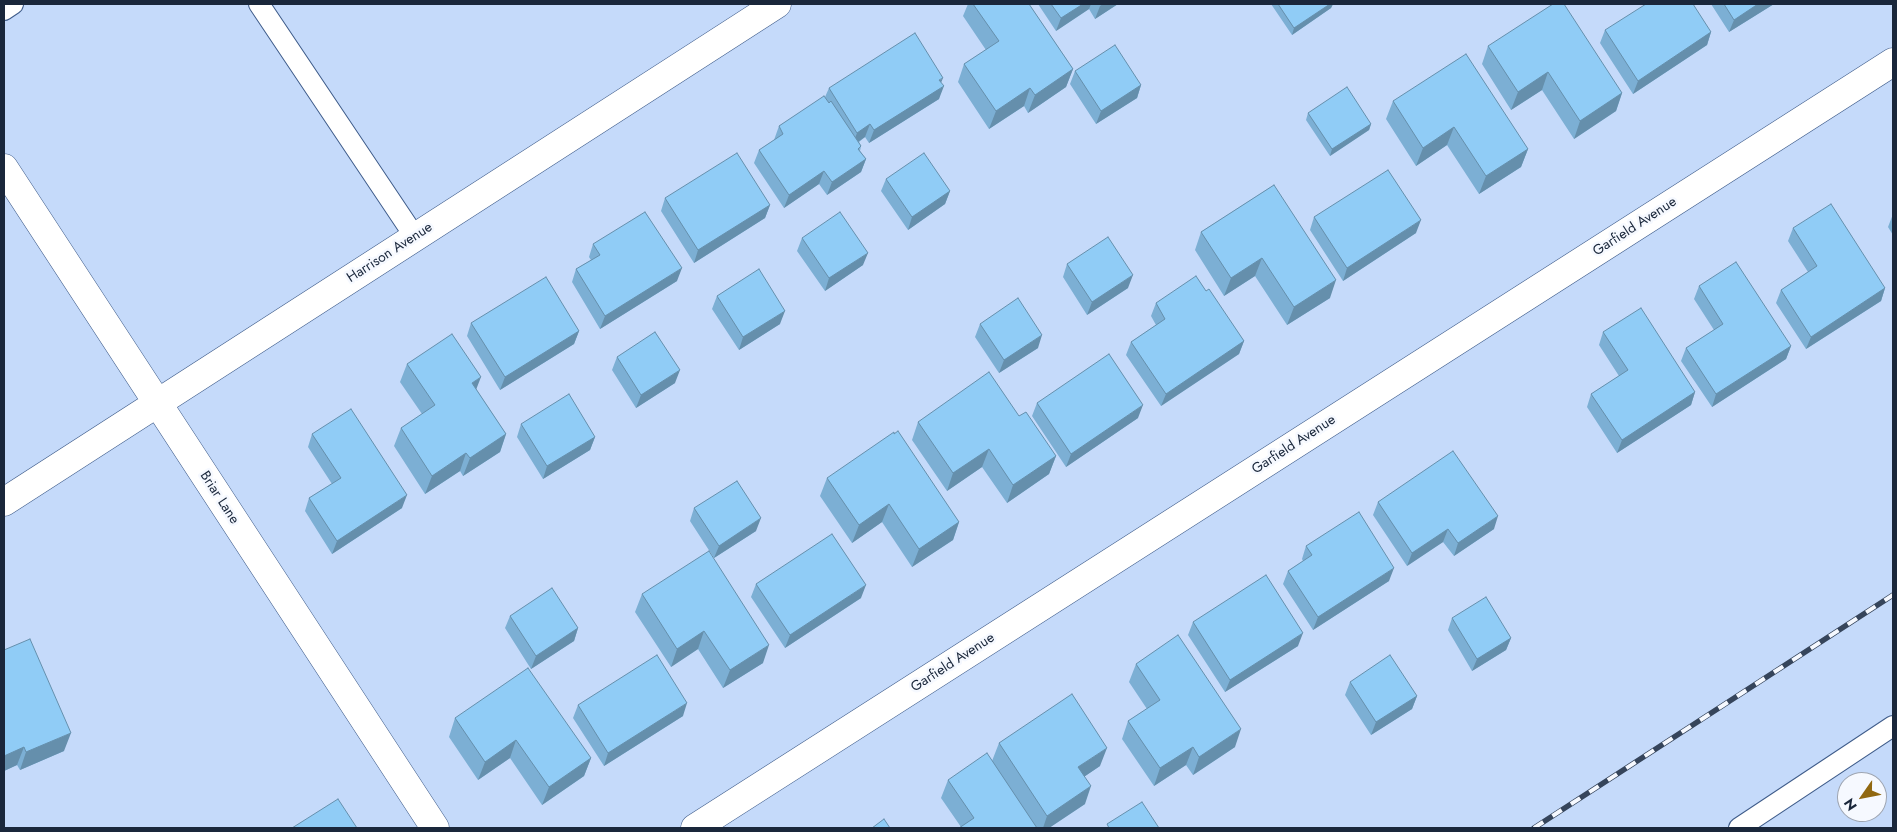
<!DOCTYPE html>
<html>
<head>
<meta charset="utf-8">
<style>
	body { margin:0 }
	#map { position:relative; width:1897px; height:832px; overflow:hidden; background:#c5dafa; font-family:Jost,sans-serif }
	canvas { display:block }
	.frame { position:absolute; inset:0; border:5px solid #1a273b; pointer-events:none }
	.north { position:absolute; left:1837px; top:772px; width:50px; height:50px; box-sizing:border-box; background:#f6f9ff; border:1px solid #9ea5b1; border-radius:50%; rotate:237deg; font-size:14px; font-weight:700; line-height:20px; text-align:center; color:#1a273b }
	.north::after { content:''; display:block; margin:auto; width:18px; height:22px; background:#916811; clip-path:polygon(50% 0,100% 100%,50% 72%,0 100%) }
</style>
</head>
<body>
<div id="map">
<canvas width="1897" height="832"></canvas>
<div class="frame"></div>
<div class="north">N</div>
</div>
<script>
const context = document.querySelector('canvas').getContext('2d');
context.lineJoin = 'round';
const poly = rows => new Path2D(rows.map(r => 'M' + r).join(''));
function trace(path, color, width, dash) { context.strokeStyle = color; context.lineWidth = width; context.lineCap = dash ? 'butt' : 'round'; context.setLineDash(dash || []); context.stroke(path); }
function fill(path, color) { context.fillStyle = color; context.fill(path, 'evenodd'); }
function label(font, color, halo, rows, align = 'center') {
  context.font = font + ' Jost,sans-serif'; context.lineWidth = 5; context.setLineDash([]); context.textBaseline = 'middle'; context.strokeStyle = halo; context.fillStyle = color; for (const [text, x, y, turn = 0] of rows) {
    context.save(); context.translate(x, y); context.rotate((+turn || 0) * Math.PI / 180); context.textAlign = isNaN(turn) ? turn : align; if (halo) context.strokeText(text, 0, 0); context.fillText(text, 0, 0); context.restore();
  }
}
const service = poly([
	[259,4,415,237],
	[4,10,13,4],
	[1739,828,1893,726]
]);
const minor = poly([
	[4,168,435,828],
	[4,502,777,4],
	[695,828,1893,62]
]);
const rail = poly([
	[1534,828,1893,595]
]);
const wall = poly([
	[968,4,1029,4,1073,69,1066,87,1028,113,1024,106,989,129,958,82,964,64,986,50,963,16],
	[1038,4,1118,4,1095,19,1089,9,1056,31],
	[1271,4,1333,4,1331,8,1292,35],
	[1711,4,1774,4,1729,32],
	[1605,30,1711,32,1707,45,1633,94,1600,43],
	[1488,46,1622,93,1616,111,1574,139,1542,90,1511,110,1482,64],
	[1075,71,1141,85,1137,98,1096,124,1070,84],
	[941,82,939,99,869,143,865,137,859,142,861,146,860,151,866,159,861,172,827,195,819,184,784,208,754,163,759,150,774,140,779,126,825,97,829,88],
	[1393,101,1528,149,1521,167,1479,194,1447,145,1416,166,1386,119],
	[1308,113,1371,124,1369,130,1330,156,1306,120],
	[886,179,950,191,945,204,908,230,881,191],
	[1274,185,1330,298,1287,325,1255,276,1224,296,1195,250,1201,232],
	[665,198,770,205,765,218,694,263,661,211],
	[1893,214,1893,235,1888,227],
	[1314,217,1416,233,1343,281,1310,230],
	[1793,228,1885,288,1881,301,1806,349,1776,303,1781,290,1808,272,1788,241],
	[802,238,863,265,825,291,797,251],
	[593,244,677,281,600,329,572,282,576,269,591,260,589,257],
	[1067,264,1128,288,1087,315,1063,277],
	[1699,286,1791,346,1786,359,1712,407,1681,361,1686,348,1714,330,1694,299],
	[1206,291,1244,341,1239,354,1161,406,1126,355,1131,342,1156,325,1151,316,1156,303],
	[717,296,780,324,739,350,712,309],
	[471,323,579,331,574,344,500,390,467,336],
	[980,324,1038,348,999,373,975,337],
	[1603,332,1695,392,1691,405,1617,453,1587,407,1591,394,1619,376,1599,345],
	[617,357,675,383,636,408,612,370],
	[407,364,476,389,506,434,500,452,463,476,460,471,425,494,394,446,401,428,422,414,400,382],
	[1037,403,1138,418,1066,467,1032,416],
	[1019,416,1056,456,1049,474,1007,503,982,467,947,491,912,440,918,422],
	[521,424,595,437,590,450,543,479,517,437],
	[312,434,402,508,332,554,305,511,309,498,332,484,308,447],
	[827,478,959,522,953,540,912,567,882,522,852,543,820,496],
	[1378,502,1494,529,1454,556,1443,542,1407,566,1373,515],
	[694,508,756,531,714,558,690,521],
	[1306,546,1389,581,1313,630,1283,584,1288,571,1303,561,1302,559],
	[756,584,861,598,785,648,751,597],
	[642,594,763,663,723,688,698,649,671,667,635,612],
	[510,616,578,628,574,641,531,669,505,628],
	[1452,618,1511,638,1506,650,1472,671,1448,630],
	[1193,622,1298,646,1225,692,1188,635],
	[4,650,64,751,20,770,17,765,4,771],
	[1136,664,1235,747,1193,775,1186,765,1154,786,1122,739,1128,721,1147,709,1129,682],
	[1350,682,1417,696,1412,709,1371,735,1345,695],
	[578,705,683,716,604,766,573,718],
	[455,718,591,758,584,776,542,805,510,758,478,780,449,737],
	[999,743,1100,766,1085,776,1085,804,1049,828,959,828,961,827,941,798,948,780,992,761]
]);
const shadedWall = poly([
	[1083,4,1091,4,1089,9,1056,31,1061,18],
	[1103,4,1118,4,1095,19,1100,6],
	[1330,4,1333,4,1331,8,1292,35,1294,28],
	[1758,4,1774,4,1729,32,1734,20],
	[1711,32,1707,45,1633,94,1638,81],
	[1073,69,1066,87,1028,113,1035,95],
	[1548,72,1542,90,1511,110,1518,92],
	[943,78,938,90,944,86,939,99,869,143,874,130],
	[1141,85,1137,98,1096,124,1101,111],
	[1030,88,1024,106,989,129,996,111],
	[1622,93,1616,111,1574,139,1580,121],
	[870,124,865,137,852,146,857,133],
	[1371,124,1369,130,1330,156,1332,149],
	[1454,127,1447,145,1416,166,1423,148],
	[1528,149,1521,167,1479,194,1486,176],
	[866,159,861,172,827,195,832,182],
	[824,171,819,184,784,208,789,195],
	[950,191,945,204,908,230,912,217],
	[770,205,765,218,694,263,698,250],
	[1421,220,1416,233,1343,281,1347,268],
	[868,253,863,265,825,291,829,278],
	[1262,258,1255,276,1224,296,1231,278],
	[682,268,677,281,600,329,605,316],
	[1133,275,1128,288,1087,315,1092,302],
	[1336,280,1330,298,1287,325,1294,307],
	[1885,288,1881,301,1806,349,1811,337],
	[785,311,780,324,739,350,743,337],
	[579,331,574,344,500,390,505,377],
	[1042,335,1038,348,999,373,1004,360],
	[1244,341,1239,354,1161,406,1166,394],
	[1791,346,1786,359,1712,407,1716,394],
	[680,370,675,383,636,408,641,395],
	[481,377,474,395,472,383],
	[1695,392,1691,405,1617,453,1622,440],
	[1143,405,1138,418,1066,467,1071,454],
	[506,434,500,452,463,476,470,458],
	[595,437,590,450,543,479,547,466],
	[989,449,982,467,947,491,953,473],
	[466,453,460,471,425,494,432,476],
	[1056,456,1049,474,1007,503,1013,485],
	[407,495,402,508,332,554,337,541],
	[889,504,882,522,852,543,859,525],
	[1498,516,1494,529,1454,556,1458,543],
	[761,518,756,531,714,558,719,546],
	[959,522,953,540,912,567,919,549],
	[1448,529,1443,542,1407,566,1412,553],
	[1394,568,1389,581,1313,630,1318,617],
	[866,585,861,598,785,648,790,635],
	[578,628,574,641,531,669,536,656],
	[704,631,698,649,671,667,677,649],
	[1303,633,1298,646,1225,692,1230,680],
	[1511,638,1506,650,1472,671,1477,659],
	[769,645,763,663,723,688,730,670],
	[1417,696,1412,709,1371,735,1376,722],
	[687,703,683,716,604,766,608,753],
	[1241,729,1235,747,1193,775,1199,757],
	[71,733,64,751,20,770,26,752],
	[516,740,510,758,478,780,485,762],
	[24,747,17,765,4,771,4,756],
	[1193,747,1186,765,1154,786,1160,768],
	[1107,748,1100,766,1072,785,1078,767],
	[591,758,584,776,542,805,549,787],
	[1091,786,1085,804,1049,828,1043,828,1047,816]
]);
const building = poly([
	[973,4,1029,4,1073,69,1035,95,1030,88,996,111,964,64,999,41,973,4],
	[1051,4,1083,4,1061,18,1051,4],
	[1278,4,1330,4,1294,28,1278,4],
	[1553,4,1564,4,1622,93,1580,121,1548,72,1518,92,1488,46,1553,4],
	[1646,4,1693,4,1711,32,1638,81,1605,30,1646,4],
	[1724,4,1758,4,1734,20,1724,4],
	[915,33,943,78,939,80,944,86,874,130,870,124,857,133,829,88,915,33],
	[1115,45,1141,85,1101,111,1075,71,1115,45],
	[1466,54,1528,149,1486,176,1454,127,1423,148,1393,101,1466,54],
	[1347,87,1371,124,1332,149,1308,113,1347,87],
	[824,96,829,103,831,101,861,146,858,149,866,159,832,182,824,171,789,195,759,150,783,134,779,126,824,96],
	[737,153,770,205,698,250,665,198,737,153],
	[924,153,950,191,912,217,886,179,924,153],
	[1388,170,1421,220,1347,268,1314,217,1388,170],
	[1274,185,1336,280,1294,307,1262,258,1231,278,1201,232,1274,185],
	[1831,204,1885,288,1811,337,1781,290,1817,266,1793,228,1831,204],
	[645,212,682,268,605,316,576,269,600,255,593,244,645,212],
	[840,212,868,253,829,278,802,238,840,212],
	[1108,237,1133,275,1092,302,1067,264,1108,237],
	[1736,262,1791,346,1716,394,1686,348,1723,324,1699,286,1736,262],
	[759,269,785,311,743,337,717,296,759,269],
	[1196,276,1206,291,1209,289,1244,341,1166,394,1131,342,1165,319,1156,303,1196,276],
	[546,277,579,331,505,377,471,323,546,277],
	[1018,298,1042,335,1004,360,980,324,1018,298],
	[1641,308,1695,392,1622,440,1591,394,1628,370,1603,332,1641,308],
	[655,332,680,370,641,395,617,357,655,332],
	[452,334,481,377,472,383,506,434,470,458,466,453,432,476,401,428,435,405,407,364,452,334],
	[1109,354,1143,405,1071,454,1037,403,1109,354],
	[989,372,1019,416,1026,412,1056,456,1013,485,989,449,953,473,918,422,989,372],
	[569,394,595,437,547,466,521,424,569,394],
	[351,409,407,495,337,541,309,498,341,478,312,434,351,409],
	[898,431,959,522,919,549,889,504,859,525,827,478,894,432,894,434,898,431],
	[1453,451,1498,516,1458,543,1448,529,1412,553,1378,502,1453,451],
	[737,481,761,518,719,546,694,508,737,481],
	[1359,512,1394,568,1318,617,1288,571,1312,555,1306,546,1359,512],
	[832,534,866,585,790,635,756,584,832,534],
	[709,551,769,645,730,670,704,631,677,649,642,594,709,551],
	[1266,575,1303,633,1230,680,1193,622,1266,575],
	[552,588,578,628,536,656,510,616,552,588],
	[1486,597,1511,638,1477,659,1452,618,1486,597],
	[1178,635,1241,729,1199,757,1193,747,1160,768,1128,721,1160,700,1136,664,1178,635],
	[30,639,71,733,26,752,24,747,4,756,4,650,30,639],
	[657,655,687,703,608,753,578,705,657,655],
	[1390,655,1417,696,1376,722,1350,682,1390,655],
	[528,668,591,758,549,787,516,740,485,762,455,718,528,668],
	[1072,694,1107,748,1078,767,1091,786,1047,816,999,743,1072,694],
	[987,753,1037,828,959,828,974,818,948,780,987,753],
	[338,799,357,828,292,828,338,799],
	[1142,802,1159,828,1109,828,1107,824,1142,802],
	[884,819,890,828,872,828,884,819]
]);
const streetNames = [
	["Garfield Avenue",1635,227,-33],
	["Harrison Avenue",390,253,-33],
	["Garfield Avenue",1294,445,-33],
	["Briar Lane",219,498,57],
	["Garfield Avenue",953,663,-33]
];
trace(service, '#3f5c8a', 22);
trace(minor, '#3f5c8a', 29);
trace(service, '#fff', 20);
trace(minor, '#fff', 28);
trace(rail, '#36455b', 5.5);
trace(rail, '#f6f9ff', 4, [11]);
fill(wall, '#7cafd4');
fill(shadedWall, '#658fac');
fill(building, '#90ccf6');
trace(building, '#658fac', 1);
label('14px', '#1a273b', '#f6f9ff', streetNames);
</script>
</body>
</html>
